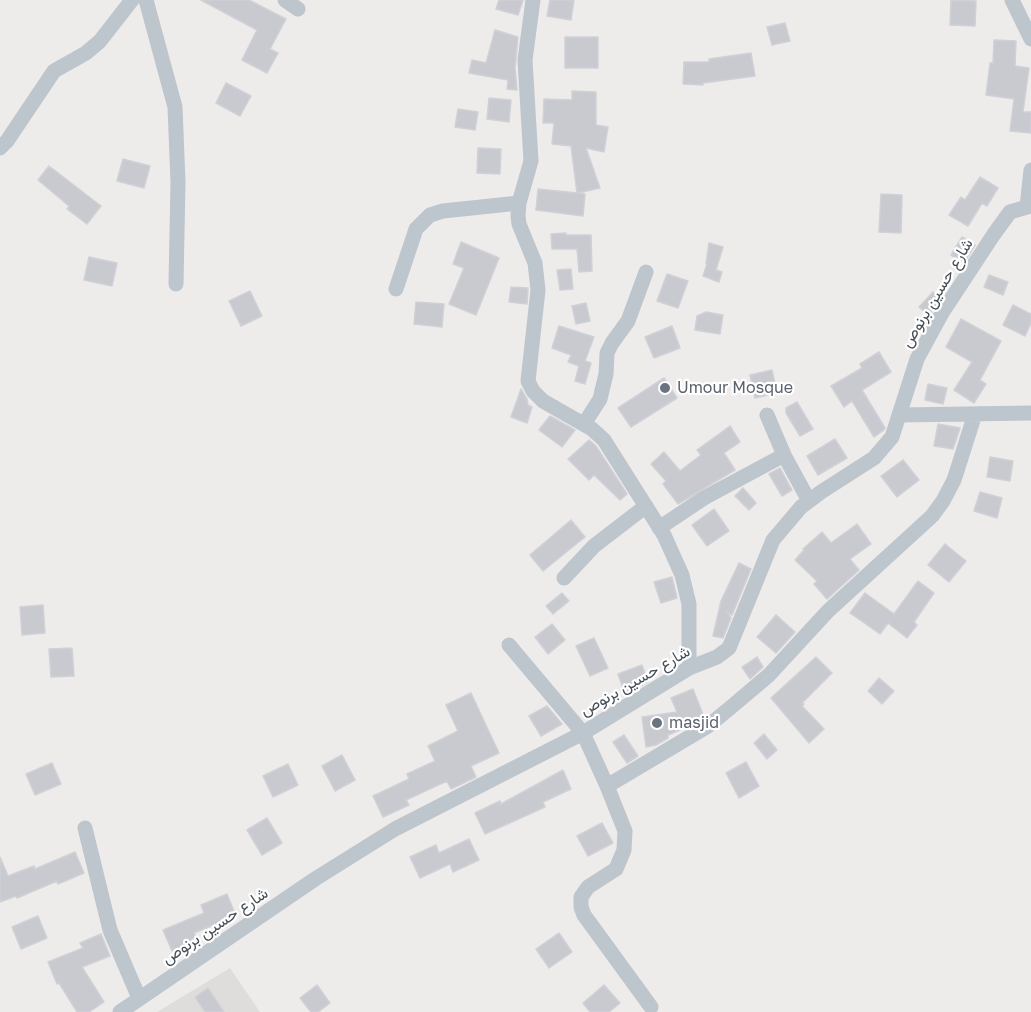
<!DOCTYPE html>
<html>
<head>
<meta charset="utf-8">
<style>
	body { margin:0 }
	canvas { display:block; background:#eeebeb }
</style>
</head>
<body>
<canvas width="1031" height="1012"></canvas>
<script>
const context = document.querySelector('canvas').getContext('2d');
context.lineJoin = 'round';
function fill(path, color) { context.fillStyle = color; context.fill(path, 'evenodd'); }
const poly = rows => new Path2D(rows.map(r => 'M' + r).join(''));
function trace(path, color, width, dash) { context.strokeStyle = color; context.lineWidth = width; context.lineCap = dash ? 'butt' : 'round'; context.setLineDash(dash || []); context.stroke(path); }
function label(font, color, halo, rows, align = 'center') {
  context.font = font + ' "Golos Text",Vazirmatn,sans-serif'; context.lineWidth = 4.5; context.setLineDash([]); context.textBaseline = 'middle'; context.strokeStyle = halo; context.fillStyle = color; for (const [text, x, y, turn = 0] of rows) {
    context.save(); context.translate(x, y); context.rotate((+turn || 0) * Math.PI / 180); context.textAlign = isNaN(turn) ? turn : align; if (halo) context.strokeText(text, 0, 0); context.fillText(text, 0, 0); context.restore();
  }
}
const education = poly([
	[230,968,260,1012,157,1012]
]);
const building = poly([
	[201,0,249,0,286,19,270,49,278,53,267,73,242,60,257,30,201,0],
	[499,0,523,0,518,15,496,9,499,0],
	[550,0,574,0,571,20,547,16,550,0],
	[951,0,976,1,975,26,950,25,951,0],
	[785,23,790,41,772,45,767,27,785,23],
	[495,30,518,37,515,68,517,90,507,89,508,80,469,73,472,60,486,63,495,30],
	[565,37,598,37,598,68,565,68,565,37],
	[994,40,1016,41,1015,66,1029,68,1023,112,1031,112,1031,133,1010,131,1014,99,986,95,990,63,993,63,994,40],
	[751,53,755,76,703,83,703,85,683,84,684,62,709,62,709,59,751,53],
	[226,83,251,96,240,116,216,103,226,83],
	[572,91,596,92,596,125,608,127,604,152,586,148,600,188,578,193,585,194,583,216,536,210,538,189,577,193,571,146,552,144,554,123,543,123,544,99,572,100,572,91],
	[489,98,511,100,509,122,487,119,489,98],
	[458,109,478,112,475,130,455,127,458,109],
	[478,148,501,149,500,174,477,173,478,148],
	[123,159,150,166,144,188,117,181,123,159],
	[49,166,101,206,87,224,67,209,69,206,38,180,49,166],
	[980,177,998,188,987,206,982,203,968,226,949,215,961,197,965,200,980,177],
	[881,194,902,195,901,233,879,232,881,194],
	[566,233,566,235,591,235,592,271,579,272,577,249,552,249,551,234,566,233],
	[962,237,975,245,964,263,951,255,962,237],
	[461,242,499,258,476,315,449,304,464,268,453,264,461,242],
	[709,243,723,247,716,270,722,272,719,282,703,276,707,264,706,263,709,243],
	[89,257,117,263,112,286,84,280,89,257],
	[571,269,573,289,560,290,557,270,571,269],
	[667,274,688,281,678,308,657,301,667,274],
	[989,275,1008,282,1003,295,984,287,989,275],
	[511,287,528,288,527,304,509,302,511,287],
	[250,291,262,316,241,326,229,301,250,291],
	[933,292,940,298,929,316,919,307,933,292],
	[416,302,444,304,442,327,414,324,416,302],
	[586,303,590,321,576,324,572,306,586,303],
	[1013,305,1031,314,1031,323,1025,336,1003,325,1013,305],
	[706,312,723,315,720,334,695,330,697,316,706,312],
	[961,319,1001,341,980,380,986,384,974,403,954,390,972,362,946,347,961,319],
	[559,326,594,337,585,361,591,363,585,384,575,381,579,366,568,362,571,355,552,348,559,326],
	[672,326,680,348,654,358,645,337,672,326],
	[879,352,891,372,862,390,885,428,884,430,874,437,852,401,844,407,831,386,862,368,860,364,879,352],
	[772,370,777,393,755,398,750,375,772,370],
	[664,378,677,398,631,427,618,408,664,378],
	[928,384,947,388,943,404,925,400,928,384],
	[521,389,527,399,528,405,532,407,527,423,511,417,521,389],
	[797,402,813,429,800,436,786,413,786,408,797,402],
	[550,416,575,430,562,447,539,430,550,416],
	[938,424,960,428,953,449,934,446,938,424],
	[730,426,740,442,724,453,735,470,678,504,663,484,666,481,651,464,664,452,680,471,701,455,697,450,730,426],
	[835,439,847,458,818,475,807,456,835,439],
	[589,440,596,446,627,494,620,500,594,475,589,480,568,459,589,440],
	[990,457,1013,461,1010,481,987,477,990,457],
	[903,460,919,480,897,497,881,476,903,460],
	[780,468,792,490,782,496,769,474,780,468],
	[743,488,756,503,749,510,735,496,743,488],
	[980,492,1002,498,997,518,974,511,980,492],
	[714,509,729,531,707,546,692,525,714,509],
	[571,520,585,537,543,571,530,555,571,520],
	[857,524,871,544,850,559,859,570,827,599,814,584,817,581,795,560,804,550,803,549,822,532,831,543,857,524],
	[945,544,966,561,949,582,928,565,945,544],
	[739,563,751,569,732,615,727,612,731,618,723,638,713,636,721,601,739,563],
	[672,577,677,598,661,603,654,582,672,577],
	[918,581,934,593,914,622,917,625,907,638,888,623,880,634,850,613,865,593,894,614,918,581],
	[562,593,569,601,553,614,546,606,562,593],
	[43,605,45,633,22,635,20,607,43,605],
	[776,615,795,632,776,653,757,637,776,615],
	[552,624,565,640,548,654,535,637,552,624],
	[594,638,608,668,590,676,576,646,594,638],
	[72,648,74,676,51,677,49,649,72,648],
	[757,657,763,667,750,679,742,667,757,657],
	[816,657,832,673,802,703,804,704,802,706,824,729,809,743,771,698,816,657],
	[642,665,648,682,625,694,618,674,642,665],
	[879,678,894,691,882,704,868,691,879,678],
	[693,689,704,717,687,727,668,735,668,738,656,745,646,747,642,717,677,712,671,698,693,689],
	[471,693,499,753,471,766,476,777,451,789,447,781,406,800,409,805,383,817,373,796,409,779,407,774,435,761,428,746,458,731,446,705,471,693],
	[547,706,562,724,541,736,529,716,547,706],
	[764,734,777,750,767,759,754,743,764,734],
	[624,735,638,756,627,763,613,742,624,735],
	[342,755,355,780,335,791,322,766,342,755],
	[746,762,759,786,739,798,726,773,746,762],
	[52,763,61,784,35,795,26,774,52,763],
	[288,764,298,785,273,797,263,776,288,764],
	[563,770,571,789,543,802,545,807,485,834,475,813,500,801,501,804,563,770],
	[267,818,282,843,262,855,247,830,267,818],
	[602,823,613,843,588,856,577,836,602,823],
	[469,839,479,860,453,872,450,864,420,878,410,857,436,845,439,853,469,839],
	[75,852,84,873,58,884,57,881,17,898,16,896,0,902,0,857,8,876,34,866,35,869,75,852],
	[227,894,236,916,194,933,198,941,172,951,163,930,204,913,201,905,227,894],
	[38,916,47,938,21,949,12,927,38,916],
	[559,933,572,952,549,968,536,949,559,933],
	[101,934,110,956,82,967,104,1002,89,1012,77,1012,59,983,57,984,48,962,83,948,80,943,101,934],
	[317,985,330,1003,318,1012,311,1012,300,998,317,985],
	[604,985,620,1003,609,1012,590,1012,583,1003,604,985],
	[208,988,224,1012,205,1012,195,997,208,988]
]);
const minor = poly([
	[146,0,175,107,178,182,176,284],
	[285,0,298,9],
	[533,0,525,60,531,161,519,203,518,216,519,224,535,263,538,290,528,381,533,391,543,401,592,429,604,440,664,535,682,575,689,604,689,668],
	[1012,0,1031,39],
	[0,148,7,141,54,71,86,53,100,41,132,0],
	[396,289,416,229,430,215,443,211,519,203],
	[767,415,784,455,809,501],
	[900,415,1031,413],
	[584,424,600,399,606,374,607,353,612,343,628,321,646,272],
	[659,528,704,498,784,455],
	[564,578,594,546,646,506],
	[509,645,583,733,607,786,708,726,730,708,769,675,828,611,932,516,943,501,954,480,975,414],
	[607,786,625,831,624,850,616,869,588,887,581,897,581,907,584,915,651,1007],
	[85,828,110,930,139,998],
	[120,1012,315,879,395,829,583,733,689,668,717,657,729,648,773,540,801,507,821,492,874,458,892,437,917,359,942,313,994,234,1010,212,1027,207,1031,170]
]);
const markers = [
	[665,388,6,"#6b7280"],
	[657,723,6,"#6b7280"]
];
const streetNames = [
	["شارع حسين برنوص",937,293,-59],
	["شارع حسين برنوص",635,681,-30],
	["شارع حسين برنوص",215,926,-34]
];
const worshipNames = [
	["Umour Mosque",677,388],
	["masjid",669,723]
];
fill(education, '#dfdddc');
fill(building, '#c8cad0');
trace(building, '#d0d1d7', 1.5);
trace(minor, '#bdc5cd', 15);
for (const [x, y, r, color] of markers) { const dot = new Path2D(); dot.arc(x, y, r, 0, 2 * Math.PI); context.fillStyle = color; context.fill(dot); trace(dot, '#fff', 2); }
label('16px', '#454e57', '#fff', streetNames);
label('16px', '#5b616d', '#fff', worshipNames, 'left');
</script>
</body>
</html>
